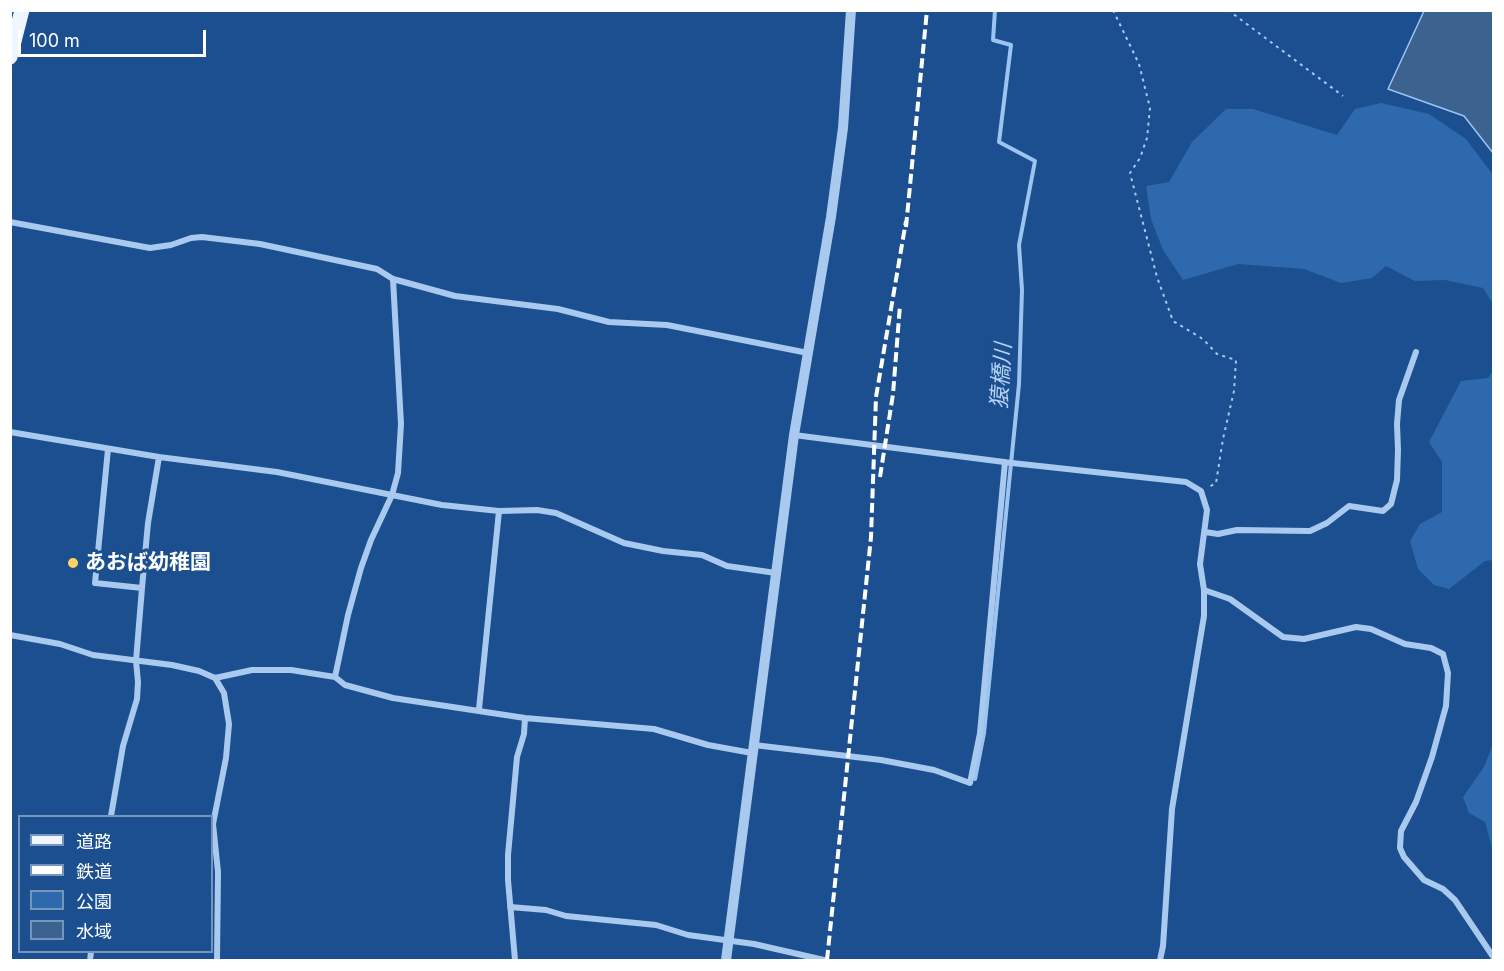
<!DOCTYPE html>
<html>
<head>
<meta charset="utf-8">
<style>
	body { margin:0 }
	#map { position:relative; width:1504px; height:971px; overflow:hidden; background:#1b4f8f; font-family:Inter,"Noto Sans JP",sans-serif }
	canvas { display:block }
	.frame { position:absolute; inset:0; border:12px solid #fff; pointer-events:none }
	.legend { position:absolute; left:18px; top:815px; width:195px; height:138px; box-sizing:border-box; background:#1b4f8f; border:2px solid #7695bc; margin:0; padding:8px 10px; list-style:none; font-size:18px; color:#fff }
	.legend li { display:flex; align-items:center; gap:12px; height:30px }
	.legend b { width:30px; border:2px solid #7695bc }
	.scale { position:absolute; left:18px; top:30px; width:188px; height:27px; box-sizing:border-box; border:3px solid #fff; border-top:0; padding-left:8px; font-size:18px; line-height:21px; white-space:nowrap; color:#fff; -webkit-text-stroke:4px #1b4f8f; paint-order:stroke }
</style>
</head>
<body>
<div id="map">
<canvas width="1504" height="971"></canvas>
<div class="frame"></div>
<ul class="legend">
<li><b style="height:8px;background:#f0f6ff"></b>道路</li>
<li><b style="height:8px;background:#fff"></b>鉄道</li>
<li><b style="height:16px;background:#2e69ad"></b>公園</li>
<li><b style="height:16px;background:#3c6290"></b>水域</li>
</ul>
<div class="scale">100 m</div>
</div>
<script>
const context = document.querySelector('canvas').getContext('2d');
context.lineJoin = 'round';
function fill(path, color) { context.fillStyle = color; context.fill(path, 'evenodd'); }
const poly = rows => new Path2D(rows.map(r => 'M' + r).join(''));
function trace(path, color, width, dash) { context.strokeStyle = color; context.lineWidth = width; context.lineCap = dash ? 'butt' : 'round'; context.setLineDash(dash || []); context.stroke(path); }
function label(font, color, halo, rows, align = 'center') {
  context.font = font + ' Inter,"Noto Sans JP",sans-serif'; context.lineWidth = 6; context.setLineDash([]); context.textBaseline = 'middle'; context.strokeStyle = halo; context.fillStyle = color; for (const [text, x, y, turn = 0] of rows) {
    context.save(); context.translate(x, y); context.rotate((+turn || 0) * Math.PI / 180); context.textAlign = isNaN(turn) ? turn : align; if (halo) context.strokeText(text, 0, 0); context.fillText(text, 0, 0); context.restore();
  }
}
const green = poly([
	[1381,103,1429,114,1466,139,1493,175,1493,304,1483,288,1445,280,1415,281,1386,266,1372,278,1341,283,1304,269,1238,264,1183,280,1163,250,1151,219,1146,186,1169,182,1192,142,1226,109,1253,109,1337,135,1355,109],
	[1493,371,1493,560,1485,561,1449,589,1434,585,1418,569,1410,541,1420,524,1442,512,1442,462,1429,442,1461,381,1488,378],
	[1493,744,1494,744,1493,851,1485,822,1469,813,1463,797,1484,767]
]);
const water = poly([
	[1424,11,1493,11,1493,153,1464,116,1388,89,1424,11]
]);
const stream = poly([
	[975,779,984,733,1019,384,1022,290,1019,245,1035,161,999,142,1011,45,993,40,995,10]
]);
const path = poly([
	[1113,10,1139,64,1150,108,1147,138,1140,158,1130,173,1157,277,1173,321,1203,339,1217,354,1236,360,1234,391,1223,439,1216,483,1209,487],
	[1228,10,1343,96]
]);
const minor = poly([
	[10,222,150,248,171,245,191,238,202,237,260,244,377,269,393,279,455,296,558,309,609,322,667,325,808,353],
	[10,432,159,457,277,472,442,505,499,511,537,510,556,513,624,543,663,551,702,555,727,566,776,573],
	[794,435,1012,463,1186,482,1201,491,1207,510,1200,564,1204,590,1204,616,1172,809,1163,946,1160,960],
	[108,449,95,583,142,588],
	[1205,532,1218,534,1237,530,1310,531,1327,523,1349,506,1383,511,1391,504,1397,480,1398,450,1397,424,1399,400,1416,352],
	[1204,590,1230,599,1283,637,1304,639,1356,627,1371,629,1405,644,1431,648,1443,654,1448,673,1446,706,1432,757,1416,802,1401,831,1400,848,1404,857,1424,880,1443,889,1455,900,1494,958],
	[10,635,60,644,93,655,172,665,199,671,215,678,252,670,291,670,335,677,345,685,393,698,525,718,654,729,708,745,752,753],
	[335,677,348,615,361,568,371,540,392,495,398,473,401,424,393,279],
	[215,678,224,693,229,724,226,758,213,824,218,872,217,960],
	[479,709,499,511],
	[754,745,881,760,934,770,970,783,980,733,1005,462],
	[111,816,123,746,137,699,138,682,136,661,142,588,148,523,159,457],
	[510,907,546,910,566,916,656,925,688,935,754,944,824,960],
	[90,960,91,952],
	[515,960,508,880,508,855,517,757,524,734,525,718]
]);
const tertiary = poly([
	[726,960,794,435,831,217,843,128,851,10]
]);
const primary = poly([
	[10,57,22,10]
]);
const rail = poly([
	[906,227,927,10],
	[880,477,893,394,900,305],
	[827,960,871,537,876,397,906,221]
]);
const markers = [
	[73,563,6,"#ffd166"]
];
const poiNames = [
	["あおば幼稚園",85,563]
];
const waterNames = [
	["猿橋川",1002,376,-86]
];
fill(green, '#2e69ad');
fill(water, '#3c6290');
trace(water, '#9cc4f0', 1.5);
trace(stream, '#9cc4f0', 4);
trace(path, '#a9c9ee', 2, [3, 4.5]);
trace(minor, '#a9c9ee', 6);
trace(tertiary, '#a9c9ee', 10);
trace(primary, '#f0f6ff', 15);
trace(rail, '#fff', 4, [10, 4.5]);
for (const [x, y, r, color] of markers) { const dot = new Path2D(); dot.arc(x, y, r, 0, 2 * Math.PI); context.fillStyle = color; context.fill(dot); trace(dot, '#1b4f8f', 2); }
label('bold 21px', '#fff', '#1b4f8f', poiNames, 'left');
label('italic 22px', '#b5d3f5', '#1b4f8f', waterNames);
</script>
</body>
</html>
